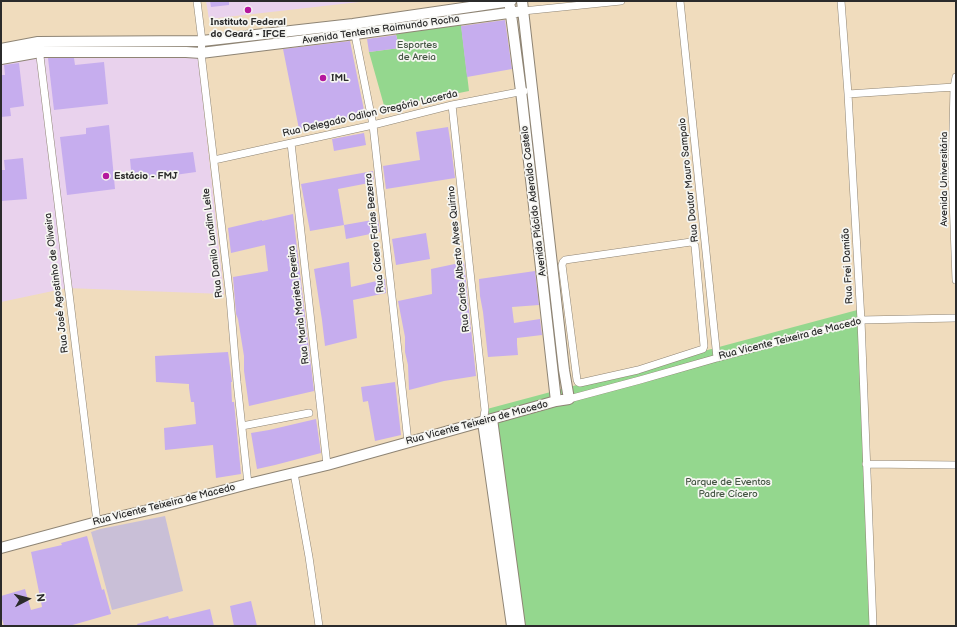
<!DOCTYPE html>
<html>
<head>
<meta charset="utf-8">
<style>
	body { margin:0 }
	#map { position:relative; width:957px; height:627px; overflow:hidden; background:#f0dcbd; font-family:"Balsamiq Sans",sans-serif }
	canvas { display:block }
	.frame { position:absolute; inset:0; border:2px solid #2b2b2b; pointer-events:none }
	.north { position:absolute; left:8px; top:579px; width:40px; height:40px; -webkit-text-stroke:3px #f6f6f2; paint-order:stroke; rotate:84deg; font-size:11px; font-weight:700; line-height:16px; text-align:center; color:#2b2b2b }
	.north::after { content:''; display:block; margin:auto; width:14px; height:18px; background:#2b2b2b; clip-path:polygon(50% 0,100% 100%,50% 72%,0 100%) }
</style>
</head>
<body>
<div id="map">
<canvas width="957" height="627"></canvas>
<div class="frame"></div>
<div class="north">N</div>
</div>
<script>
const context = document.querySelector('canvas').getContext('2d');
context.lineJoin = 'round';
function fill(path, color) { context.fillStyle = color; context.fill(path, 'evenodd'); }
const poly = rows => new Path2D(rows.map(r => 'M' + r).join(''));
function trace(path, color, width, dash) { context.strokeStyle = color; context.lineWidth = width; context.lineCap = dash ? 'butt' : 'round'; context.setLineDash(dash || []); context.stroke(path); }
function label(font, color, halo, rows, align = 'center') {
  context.font = font + ' "Balsamiq Sans",sans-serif'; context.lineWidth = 3.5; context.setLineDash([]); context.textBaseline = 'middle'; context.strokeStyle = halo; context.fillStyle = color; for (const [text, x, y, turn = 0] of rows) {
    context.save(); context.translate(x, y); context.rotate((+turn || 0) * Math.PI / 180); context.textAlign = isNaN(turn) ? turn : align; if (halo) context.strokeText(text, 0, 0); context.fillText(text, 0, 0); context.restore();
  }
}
const built = poly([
	[206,1,368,1,209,19],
	[40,55,198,57,224,294,67,288,1,302,1,63]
]);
const industrial = poly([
	[165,516,183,591,112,610,91,532,100,529]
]);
const green = poly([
	[461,24,469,91,414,102,385,109,369,52,399,48,396,34],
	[861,309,873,626,520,626,494,429,487,409]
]);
const building = poly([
	[210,1,229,1,229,5,211,7],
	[505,20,512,69,467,77,461,26],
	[396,35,400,48,369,52,367,39],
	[350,41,365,115,299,129,283,49],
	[48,58,74,58,75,65,104,62,108,104,54,110],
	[19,63,24,106,10,108,11,116,1,117,1,75,5,75,4,65],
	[109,125,115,189,67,195,60,137,86,134,86,128],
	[448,127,451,146,455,178,386,189,383,166,420,160,416,132],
	[364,133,366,145,334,151,332,139],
	[193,152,196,172,132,181,130,159],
	[23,158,27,199,1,201,1,170,5,170,4,160],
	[373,171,374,182,338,189,344,225,310,231,301,184],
	[293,214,314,391,249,406,244,371,244,356,238,319,236,314,233,277,268,271,265,245,231,253,228,228,262,220,262,221],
	[378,219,380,232,346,239,344,225],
	[426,233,430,259,396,265,392,239],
	[349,262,351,287,385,279,386,293,353,300,357,338,325,346,322,320,314,269],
	[464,262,476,376,444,381,409,390,408,365,405,352,405,337,398,301,432,294,431,269],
	[535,271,539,305,512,307,514,323,540,319,542,335,517,338,517,344,518,355,488,357,483,312,480,296,479,279],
	[228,352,232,382,231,382,232,402,234,402,241,474,216,478,213,445,165,450,164,428,196,424,194,402,191,402,189,388,189,384,156,382,155,356],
	[395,382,401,435,375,441,368,401,363,402,361,387],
	[316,419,321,453,275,465,257,469,251,433,269,430],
	[87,536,102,590,104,589,111,614,69,626,4,626,1,615,1,596,25,589,31,610,42,607,31,552,62,545,61,543],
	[251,601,257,626,234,626,230,606],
	[210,609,214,626,138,626,137,624,168,616,169,619]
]);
const street = poly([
	[197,1,202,41,201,53,230,298,237,382,248,484],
	[680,1,717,358],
	[841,1,848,94,861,320,873,626],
	[523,11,621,1],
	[354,30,373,125,408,442],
	[39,48,97,522],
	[956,77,954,87,952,171,956,280],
	[848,94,954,87],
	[452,105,485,410,483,422],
	[291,143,327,465],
	[214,160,373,125,452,105,524,91],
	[691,242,694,244,695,246,704,346,703,349,638,370,580,383,578,382,577,380,562,265,563,262,565,260,691,242],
	[569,399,640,380,717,358,861,320,956,318],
	[242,426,309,413],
	[866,464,956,465],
	[294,473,309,557,319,626]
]);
const secondary = poly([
	[510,7,521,91,556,401],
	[1,49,38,42,202,41,353,24,511,1],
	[1,59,40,52,186,52,201,53,355,34,523,11],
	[492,419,520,626],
	[483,422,512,626],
	[1,548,97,522,161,507,248,484,327,465,556,401,569,399,564,370,522,1]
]);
const markers = [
	[248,10,4,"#b5179e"],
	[323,78,4,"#b5179e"],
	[106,176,4,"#b5179e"]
];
const poiNames = [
	["Instituto Federal",248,22,"center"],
	["do Ceará - IFCE",248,34,"center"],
	["IML",331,78],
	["Estácio - FMJ",114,176]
];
const streetNames = [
	["Avenida Tentente Raimundo Rocha",381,30,-8],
	["Rua Delegado Odilon Gregório Lacerda",370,114,-13],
	["Avenida Universitária",944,179,-90],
	["Rua Doutor Mauro Sampaio",689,180,-96],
	["Avenida Plácido Aderaldo Castelo",534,201,-97],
	["Rua Cícero Farias Bezerra",375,233,-96],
	["Rua Danilo Landim Leite",213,243,-97],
	["Rua Carlos Alberto Alves Quirino",459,259,-96],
	["Rua Frei Damião",848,266,-93],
	["Rua José Agostinho de Oliveira",57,283,-97],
	["Rua Maria Marieta Pereira",299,305,-97],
	["Rua Vicente Teixeira de Macedo",790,339,-14],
	["Rua Vicente Teixeira de Macedo",477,423,-15],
	["Rua Vicente Teixeira de Macedo",164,505,-14]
];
const parkNames = [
	["Esportes",417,45],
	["de Areia",417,57],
	["Parque de Eventos",728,482],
	["Padre Cícero",728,494]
];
fill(built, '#e9d2ed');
fill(industrial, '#c9bfd7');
fill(green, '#94d78e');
fill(building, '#c6adee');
trace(street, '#8e8474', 8);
trace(secondary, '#8e8474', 12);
trace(street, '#fff', 7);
trace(secondary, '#fff', 10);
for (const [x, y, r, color] of markers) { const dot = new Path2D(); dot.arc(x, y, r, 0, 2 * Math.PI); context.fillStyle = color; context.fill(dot); trace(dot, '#f6f6f2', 1.5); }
label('bold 10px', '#2b2b2b', '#f6f6f2', poiNames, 'left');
label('10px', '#2b2b2b', '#f6f6f2', streetNames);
label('10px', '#455644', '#f6f6f2', parkNames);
</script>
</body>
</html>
